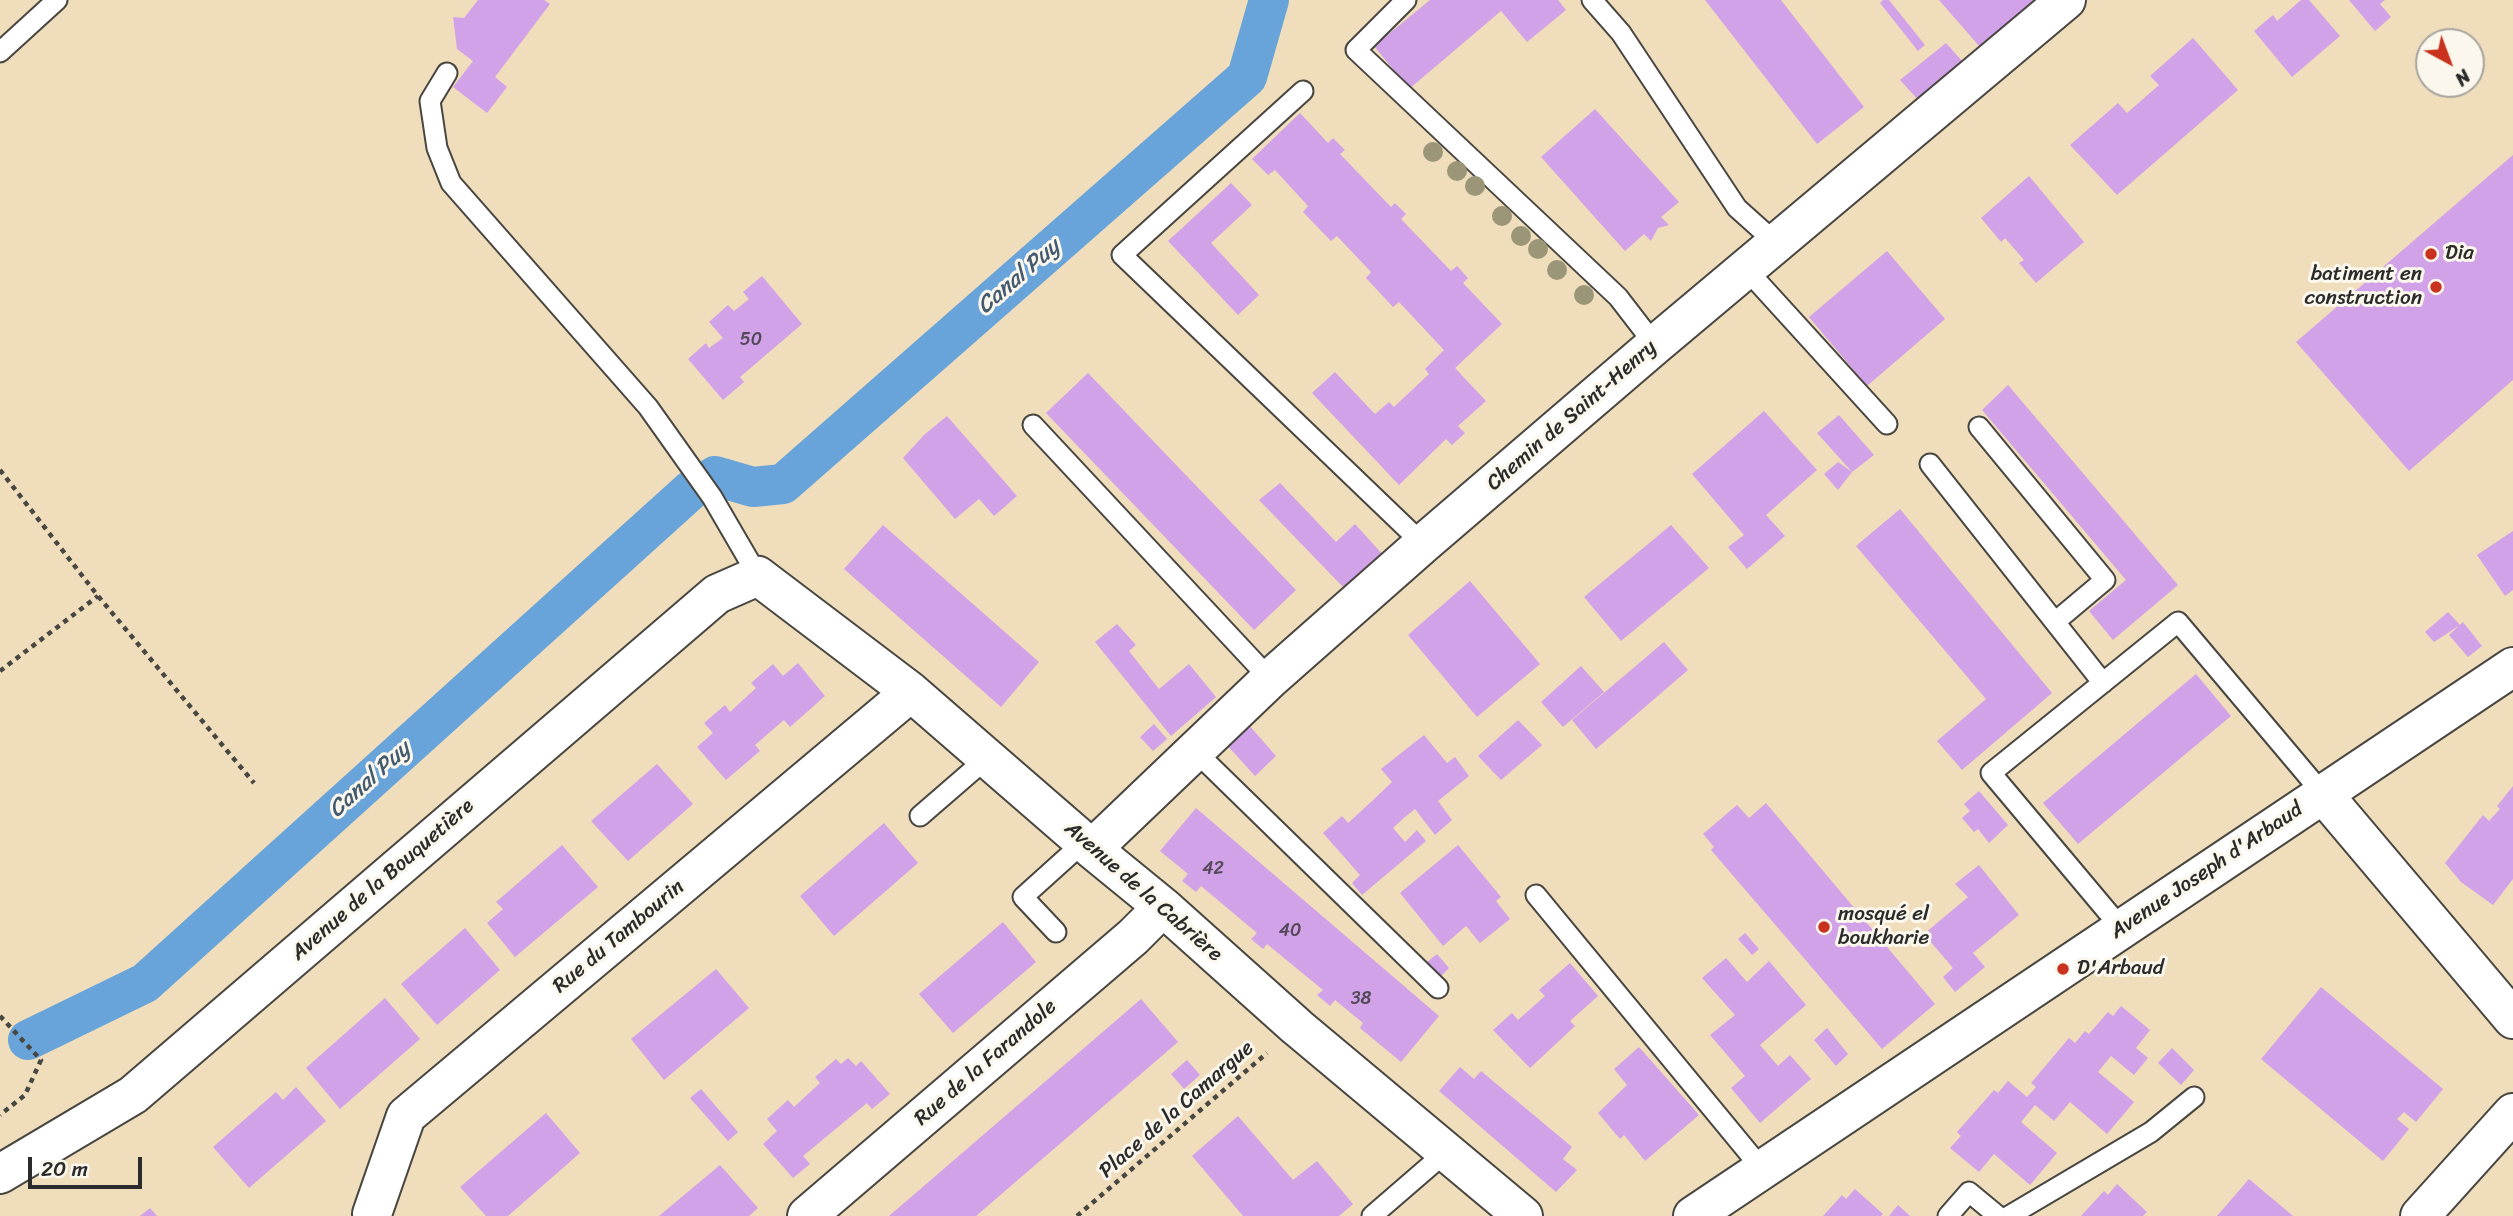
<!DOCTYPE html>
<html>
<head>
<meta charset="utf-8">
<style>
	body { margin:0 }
	#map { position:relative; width:2513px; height:1216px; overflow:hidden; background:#efddbb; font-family:Sriracha,sans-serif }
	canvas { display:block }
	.north { position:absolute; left:2415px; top:28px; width:70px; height:70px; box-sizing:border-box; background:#fbf7ec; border:2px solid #a8a59f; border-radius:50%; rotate:139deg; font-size:19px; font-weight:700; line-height:28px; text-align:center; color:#2b2b2b }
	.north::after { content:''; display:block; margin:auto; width:24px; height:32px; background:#c8321e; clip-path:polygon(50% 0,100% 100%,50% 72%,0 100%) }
	.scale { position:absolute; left:28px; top:1157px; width:114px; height:32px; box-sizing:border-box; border:4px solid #2b2b2b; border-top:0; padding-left:9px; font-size:21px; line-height:24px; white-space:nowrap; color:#2b2b2b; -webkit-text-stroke:5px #fbf7ec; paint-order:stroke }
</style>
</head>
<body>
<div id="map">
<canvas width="2513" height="1216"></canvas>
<div class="north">N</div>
<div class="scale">20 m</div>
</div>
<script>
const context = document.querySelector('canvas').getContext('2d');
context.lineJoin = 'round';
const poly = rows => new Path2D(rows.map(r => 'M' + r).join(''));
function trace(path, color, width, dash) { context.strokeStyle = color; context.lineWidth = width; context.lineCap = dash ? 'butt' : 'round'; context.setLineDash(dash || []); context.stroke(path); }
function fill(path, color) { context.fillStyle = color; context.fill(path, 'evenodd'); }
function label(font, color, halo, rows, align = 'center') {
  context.font = font + ' Sriracha,sans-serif'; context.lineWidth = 6; context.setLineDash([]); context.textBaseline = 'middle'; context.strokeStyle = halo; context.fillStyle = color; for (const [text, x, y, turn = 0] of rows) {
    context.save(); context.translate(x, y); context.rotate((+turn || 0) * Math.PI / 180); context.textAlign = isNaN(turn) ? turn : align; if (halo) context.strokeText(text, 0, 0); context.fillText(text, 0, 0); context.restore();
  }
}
const canal = poly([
	[715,476,753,487,783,484,1247,77,1269,0],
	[28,1040,145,983,691,490]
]);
const building = poly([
	[478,0,544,0,550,4,495,77,507,87,487,113,453,87,473,61,457,49,453,17,464,18],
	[1430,0,1558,0,1566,10,1527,42,1501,11,1409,89,1374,46],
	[1705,0,1781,0,1864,107,1817,144],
	[1883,0,1889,0,1925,45,1918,51,1880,3],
	[1939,0,2036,0,1980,47],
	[2301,0,2309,0,2340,36,2292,77,2254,31,2273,15,2277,21],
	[2349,0,2385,0,2380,4,2391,17,2375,31],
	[2193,38,2238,90,2117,195,2070,145,2118,103,2127,113,2159,85,2150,76],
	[1946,43,1963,62,1919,101,1900,80],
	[1595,109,1679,202,1661,217,1669,225,1658,228,1651,241,1644,234,1625,251,1541,157],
	[1300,113,1328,143,1333,138,1345,150,1340,154,1391,207,1395,203,1406,214,1401,219,1451,271,1457,266,1468,278,1463,283,1502,324,1455,368,1486,401,1458,426,1465,433,1452,445,1446,439,1399,485,1312,393,1335,372,1375,414,1389,402,1394,407,1429,374,1425,369,1444,350,1399,302,1393,307,1366,278,1371,272,1337,236,1331,241,1303,212,1308,206,1275,170,1268,175,1252,159],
	[2513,155,2513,380,2409,471,2296,342],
	[2029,176,2084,242,2036,283,2019,263,2024,260,2005,238,2001,242,1981,218],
	[1231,183,1252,205,1211,243,1259,295,1238,315,1168,241],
	[1887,251,1945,319,1867,386,1809,317],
	[762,276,802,324,740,377,744,382,723,400,688,359,706,343,709,348,723,338,709,322,728,305,734,311,749,299,743,292],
	[1088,373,1296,590,1254,630,1046,413],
	[2008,385,2178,585,2113,640,2089,611,2126,580,1982,410],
	[1764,411,1817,470,1766,515,1785,536,1747,569,1728,547,1744,535,1692,474],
	[1839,415,1874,455,1852,472,1838,490,1824,474,1838,462,1852,472,1817,433],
	[947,416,1017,496,994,516,979,499,955,519,903,458,924,435],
	[1280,483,1336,542,1355,524,1384,556,1344,588,1259,500],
	[1900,509,2052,693,1962,770,1937,741,1986,699,1856,546],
	[883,525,1039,662,1001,707,844,569],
	[1671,525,1709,568,1621,641,1584,597],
	[2513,531,2513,590,2505,596,2477,555],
	[1470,581,1540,664,1477,717,1408,635],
	[2448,612,2460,625,2434,642,2425,632],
	[2463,622,2482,646,2468,657,2449,635],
	[1117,624,1136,645,1129,651,1159,689,1189,664,1216,697,1171,736,1095,642],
	[1664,642,1688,670,1596,749,1572,720],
	[798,663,825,696,790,727,784,720,770,732,755,745,760,751,726,780,697,747,713,733,704,723,725,705,730,712,756,688,751,683,773,664,783,676],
	[1581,666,1604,692,1563,727,1541,702],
	[2196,674,2231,716,2078,844,2043,803],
	[1518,720,1542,745,1501,780,1478,756],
	[1154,724,1167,739,1153,751,1140,737],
	[1248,724,1276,756,1255,776,1226,744],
	[1424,735,1447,763,1455,757,1469,776,1438,801,1452,820,1435,835,1415,809,1405,817,1393,828,1405,842,1417,830,1426,841,1362,895,1352,883,1360,875,1323,833,1342,816,1348,823,1371,802,1392,782,1381,769],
	[657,764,693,804,628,861,591,821],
	[2513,786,2513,879,2493,905,2461,882,2445,863,2483,815,2489,821,2500,809,2497,806],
	[1979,791,2008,825,1989,843,1978,829,1974,832,1962,818,1970,811,1964,804],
	[1766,803,1935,1004,1882,1049,1711,850,1714,847,1703,834,1737,805,1749,818],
	[1196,808,1439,1016,1401,1062,1360,1028,1363,1023,1335,1000,1330,1006,1317,995,1323,990,1267,944,1263,949,1251,939,1257,933,1201,886,1196,892,1182,881,1188,874,1160,851],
	[884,823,918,863,834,936,800,896],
	[562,845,598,887,515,957,487,923,503,909,496,902],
	[1458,845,1501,897,1496,901,1510,919,1480,943,1466,926,1443,946,1400,893],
	[1979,865,2019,915,1973,953,1985,967,1955,992,1943,977,1953,968,1924,934,1968,897,1955,884],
	[1003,922,1036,962,953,1033,919,994],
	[465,928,500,970,437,1025,401,984],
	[1745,933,1759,949,1752,955,1738,939],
	[1437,954,1449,968,1441,976,1427,962],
	[1726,958,1747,982,1769,961,1806,1005,1760,1045,1778,1066,1790,1055,1811,1079,1760,1123,1731,1088,1745,1076,1710,1035,1735,1015,1702,978],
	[1570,963,1598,996,1570,1021,1575,1026,1530,1068,1493,1030,1512,1013,1518,1020,1545,996,1539,990],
	[716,969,749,1008,664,1080,631,1039],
	[2321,987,2443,1089,2416,1122,2404,1112,2397,1119,2409,1129,2383,1161,2261,1059],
	[385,998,420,1039,340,1109,306,1068],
	[1141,999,1178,1042,976,1216,889,1216],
	[2121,1006,2150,1030,2136,1048,2148,1058,2134,1075,2111,1056,2098,1072,2134,1102,2107,1134,2070,1102,2054,1121,2035,1105,2021,1122,2057,1153,2030,1185,1994,1154,1979,1172,1950,1148,1961,1136,1957,1132,1994,1090,1998,1093,2008,1081,2027,1097,2036,1087,2031,1083,2069,1038,2075,1043,2085,1031,2089,1034,2108,1012,2113,1016],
	[1827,1028,1848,1054,1836,1066,1814,1040],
	[1639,1047,1699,1115,1645,1161,1624,1135,1620,1139,1598,1113,1627,1085,1614,1069],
	[2172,1048,2194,1070,2181,1085,2158,1063],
	[848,1058,856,1066,861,1061,890,1094,872,1109,867,1103,803,1156,810,1164,793,1178,763,1144,777,1131,767,1119,788,1100,794,1107,820,1083,815,1077,836,1059,841,1064],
	[1187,1060,1200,1075,1184,1089,1171,1074],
	[1460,1067,1474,1079,1481,1071,1572,1147,1563,1159,1577,1170,1556,1192,1439,1091],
	[296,1087,326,1121,249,1188,213,1147,276,1092,283,1100],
	[701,1089,738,1132,728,1141,690,1098],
	[546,1113,580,1153,508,1216,486,1216,460,1187],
	[1238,1116,1293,1180,1317,1161,1353,1204,1339,1216,1243,1216,1192,1156],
	[720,1165,758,1208,749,1216,659,1216],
	[2249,1179,2293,1216,2217,1216],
	[2117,1184,2147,1212,2143,1216,2081,1216,2104,1191,2108,1195],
	[1855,1189,1883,1214,1881,1216,1823,1216,1842,1195,1846,1199],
	[1898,1205,1910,1216,1889,1216],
	[150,1208,157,1216,140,1216]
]);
const path = poly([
	[0,470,98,596,254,783],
	[0,671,98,596],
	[0,1016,41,1060,25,1095,0,1115],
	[1077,1216,1267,1053]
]);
const service = poly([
	[1406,0,1356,50,1618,297,1655,345],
	[1592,0,1621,33,1737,208,1776,243],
	[0,52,57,0],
	[447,73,430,101,437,148,451,183,648,407,712,497,758,576],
	[1303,91,1122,255,1423,544],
	[1746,269,1887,424],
	[1033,425,1270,679],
	[1979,427,2105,580,2055,622],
	[1930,464,2103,683],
	[1195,751,1438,988],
	[920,816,987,758],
	[1536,895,1762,1169],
	[2122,929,1991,773,2178,622,2323,794],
	[1056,932,1023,897,1084,842],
	[1372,1216,1446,1152],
	[1948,1216,1969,1192,1998,1216],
	[2009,1216,2151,1132,2194,1097]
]);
const minor = poly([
	[2323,794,2513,1019],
	[1092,849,1270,679,1423,544,1655,345,2066,0],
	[0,1174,133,1095,717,594,758,576,911,692,1092,849,1163,907,1297,1027,1523,1216],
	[372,1214,406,1116,911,692],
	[807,1216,1133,937,1163,907],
	[1693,1216,2513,667],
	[2420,1216,2513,1113]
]);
const trees = [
	[1433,152],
	[1457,171],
	[1475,186],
	[1502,216],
	[1521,236],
	[1538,249],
	[1557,270],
	[1584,295]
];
const markers = [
	[2431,254,7,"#c8321e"],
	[2436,287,7,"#c8321e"],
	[1824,927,7,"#c8321e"],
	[2063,969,7,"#c8321e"]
];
const numberNames = [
	["50",751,340],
	["42",1213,869],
	["40",1290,931],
	["38",1361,999]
];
const poiNames = [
	["Dia",2445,254],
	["batiment en",2422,275,"right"],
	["construction",2422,299,"right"],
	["mosqué el",1838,915],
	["boukharie",1838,939],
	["D'Arbaud",2077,969]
];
const streetNames = [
	["Chemin de Saint-Henry",1572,416,-41],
	["Avenue Joseph d'Arbaud",2207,871,-34],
	["Avenue de la Bouquetière",383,880,-41],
	["Avenue de la Cabrière",1143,892,41],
	["Rue du Tambourin",619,937,-40],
	["Rue de la Farandole",986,1063,-41],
	["Place de la Camargue",1177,1110,-41]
];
const waterNames = [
	["Canal Puy",1019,277,-41],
	["Canal Puy",370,780,-42]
];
trace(canal, '#68a4d9', 40);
fill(building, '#d1a2e7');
trace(service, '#484641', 23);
trace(minor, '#484641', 42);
trace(path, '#484641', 4.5, [5, 5]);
trace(service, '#fff', 19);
trace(minor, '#fff', 38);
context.fillStyle = '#9b9677';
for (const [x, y] of trees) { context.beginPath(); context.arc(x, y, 10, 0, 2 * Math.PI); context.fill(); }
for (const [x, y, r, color] of markers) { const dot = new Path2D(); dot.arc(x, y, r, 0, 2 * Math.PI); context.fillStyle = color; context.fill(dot); trace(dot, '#fbf7ec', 2.5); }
label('18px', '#54495a', null, numberNames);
label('21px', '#2b2b2b', '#fbf7ec', poiNames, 'left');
label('21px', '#2b2b2b', '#fbf7ec', streetNames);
label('italic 23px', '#435b71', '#fbf7ec', waterNames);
</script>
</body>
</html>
